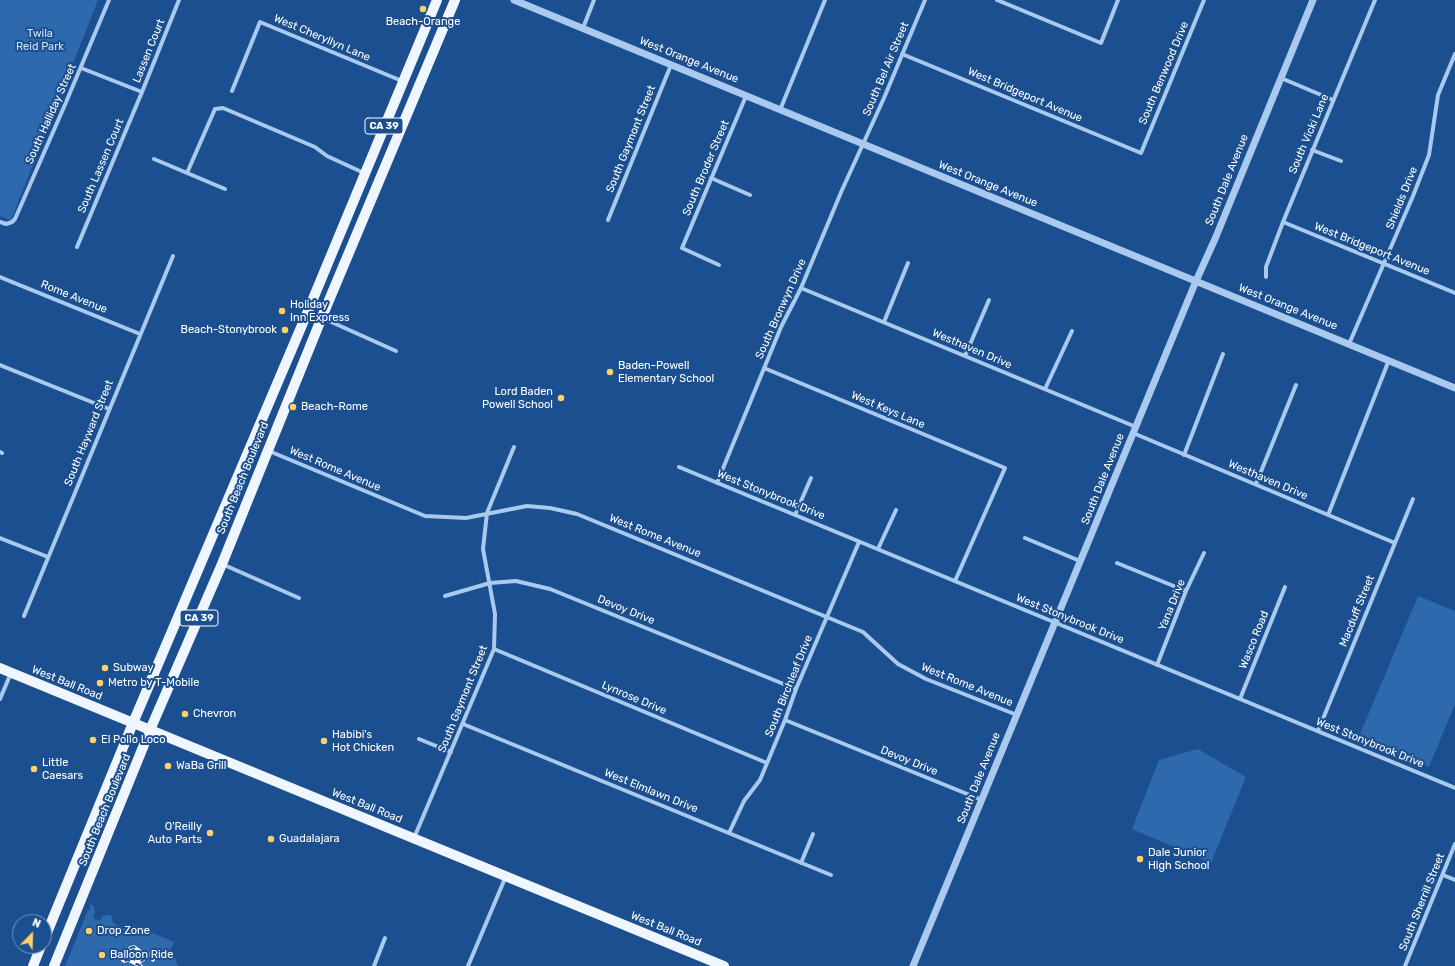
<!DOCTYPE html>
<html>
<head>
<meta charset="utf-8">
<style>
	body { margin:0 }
	#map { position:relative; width:1455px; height:966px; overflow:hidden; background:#1b4f8f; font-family:Rubik,sans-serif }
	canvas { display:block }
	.north { position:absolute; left:12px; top:914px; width:40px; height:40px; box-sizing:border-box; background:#1b4f8f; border:1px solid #7695bc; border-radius:50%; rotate:23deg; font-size:11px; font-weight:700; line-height:16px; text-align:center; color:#fff }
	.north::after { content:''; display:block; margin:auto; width:14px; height:18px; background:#ffd166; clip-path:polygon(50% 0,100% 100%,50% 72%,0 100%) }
</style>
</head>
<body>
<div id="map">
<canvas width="1455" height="966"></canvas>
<div class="north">N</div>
</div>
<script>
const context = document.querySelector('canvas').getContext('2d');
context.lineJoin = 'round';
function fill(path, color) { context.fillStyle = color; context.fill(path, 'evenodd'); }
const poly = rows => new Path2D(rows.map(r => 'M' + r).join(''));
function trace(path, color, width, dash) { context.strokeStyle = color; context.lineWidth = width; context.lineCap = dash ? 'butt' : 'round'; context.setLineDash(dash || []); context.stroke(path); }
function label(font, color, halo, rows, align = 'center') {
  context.font = font + ' Rubik,sans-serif'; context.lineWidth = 4; context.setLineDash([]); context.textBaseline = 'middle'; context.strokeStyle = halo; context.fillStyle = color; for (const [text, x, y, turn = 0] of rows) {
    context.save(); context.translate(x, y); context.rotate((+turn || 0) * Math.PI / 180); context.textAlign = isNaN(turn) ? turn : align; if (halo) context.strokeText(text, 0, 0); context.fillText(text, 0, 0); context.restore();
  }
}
const green = poly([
	[0,0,98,0,11,220,0,216],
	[1418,596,1455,611,1455,704,1429,767,1358,739],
	[1198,749,1246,777,1211,863,1132,829,1159,760],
	[90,904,93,905,95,912,93,918,100,921,102,916,106,915,110,915,112,917,113,923,124,928,126,924,133,927,134,925,174,942,170,951,173,957,174,956,178,966,65,966,88,910,90,911]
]);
const minor = poly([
	[997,0,1101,43,1118,0],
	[583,28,594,0],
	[902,54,1141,153,1204,0],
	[81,68,142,92],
	[1281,78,1333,100],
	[232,91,260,22,402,81],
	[780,110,825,0],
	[1312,150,1341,161],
	[154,159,225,189],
	[187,173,215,109,223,108,315,147,327,156,364,173],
	[711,178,750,195],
	[608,220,671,65],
	[0,222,6,224,12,222,15,219,64,107,109,0],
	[1283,222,1455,293],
	[77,247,142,92,179,0],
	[719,265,682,248,746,96],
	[0,277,140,334],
	[1266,277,1266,267,1283,222,1375,0],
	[801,288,1136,427],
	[309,312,396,351],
	[884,322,908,263],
	[1349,344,1413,196,1429,155,1438,95,1455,54],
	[965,356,989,300],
	[0,365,109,409],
	[764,368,1005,468,955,581],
	[1045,389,1072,331],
	[1133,433,1395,543],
	[269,451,425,516,466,518,527,506,550,508,577,514,863,632,898,664,926,679,1017,715],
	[0,452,2,453],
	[1184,455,1223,354],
	[679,467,1455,788],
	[717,483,781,327,801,288,842,190,884,98,925,0],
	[1256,484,1296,385],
	[795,515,811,478],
	[1328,515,1389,360],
	[0,538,48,557],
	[1025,538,1080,561],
	[878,549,896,510],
	[1117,563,1186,591],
	[222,564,299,598],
	[445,596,490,583,516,581,550,589,796,689],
	[24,616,173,256],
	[494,649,767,763],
	[1157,665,1186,591,1204,553],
	[0,699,11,673],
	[1240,699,1285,587],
	[785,720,982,800],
	[463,724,831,875],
	[1318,731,1413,499],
	[419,739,451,752],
	[729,833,744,801,760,780,785,720,796,689,859,542],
	[414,838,494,649,495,614,483,549,487,513,514,447],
	[801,863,813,834],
	[1443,875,1455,880],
	[374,966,385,938],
	[468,966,506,876],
	[1405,966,1455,844]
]);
const tertiary = poly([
	[514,0,1455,388],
	[913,966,1196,281,1215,239,1313,0]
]);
const primary = poly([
	[0,668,724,966],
	[44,940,133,723,308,311,437,0],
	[33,966,41,946],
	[54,966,150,730,222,564,322,317,455,0]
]);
const rail = poly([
	[141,966,128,960,124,961,122,959,122,956,127,954,130,948,134,947,141,952,143,956,139,958,138,958,136,953,133,953,131,955,131,958,140,962,150,954,153,957,153,960]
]);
const markers = [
	[423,9,4,"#ffd166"],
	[282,311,4,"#ffd166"],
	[285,330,4,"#ffd166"],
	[610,372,4,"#ffd166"],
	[561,398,4,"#ffd166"],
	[293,407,4,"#ffd166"],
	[105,668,4,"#ffd166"],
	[100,683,4,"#ffd166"],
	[185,714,4,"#ffd166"],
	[93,740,4,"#ffd166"],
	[324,741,4,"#ffd166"],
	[168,766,4,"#ffd166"],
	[34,769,4,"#ffd166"],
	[210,833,4,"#ffd166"],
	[271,839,4,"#ffd166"],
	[1140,859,4,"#ffd166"],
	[89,931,4,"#ffd166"],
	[102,955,4,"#ffd166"]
];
const shields = [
	[384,126,38],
	[199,618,38]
];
const shieldNames = [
	["CA 39",384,126],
	["CA 39",199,618]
];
const poiNames = [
	["Beach-Orange",423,22,"center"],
	["Holiday",290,305],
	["Inn Express",290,318],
	["Beach-Stonybrook",277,330,"right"],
	["Baden-Powell",618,366],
	["Elementary School",618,379],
	["Lord Baden",553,392,"right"],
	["Powell School",553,405,"right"],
	["Beach-Rome",301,407],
	["Subway",113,668],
	["Metro by T-Mobile",108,683],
	["Chevron",193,714],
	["Habibi's",332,735],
	["Hot Chicken",332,748],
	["El Pollo Loco",101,740],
	["Little",42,763],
	["Caesars",42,776],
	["WaBa Grill",176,766],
	["O'Reilly",202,827,"right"],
	["Auto Parts",202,840,"right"],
	["Guadalajara",279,839],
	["Dale Junior",1148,853],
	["High School",1148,866],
	["Drop Zone",97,931],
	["Balloon Ride",110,955]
];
const parkNames = [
	["Twila",40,34],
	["Reid Park",40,47]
];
const streetNames = [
	["West Cheryllyn Lane",322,38,23],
	["Lassen Court",149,51,-68],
	["West Orange Avenue",689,60,22],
	["South Bel Air Street",886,69,-67],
	["South Benwood Drive",1164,73,-67],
	["West Bridgeport Avenue",1025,95,23],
	["South Halliday Street",51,114,-66],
	["South Vicki Lane",1309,134,-67],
	["South Gaymont Street",631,139,-68],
	["South Lassen Court",101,166,-67],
	["South Broder Street",706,168,-67],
	["South Dale Avenue",1227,180,-68],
	["West Orange Avenue",988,184,22],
	["Shields Drive",1402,198,-68],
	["West Bridgeport Avenue",1372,249,22],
	["Rome Avenue",74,297,22],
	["West Orange Avenue",1288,307,22],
	["South Bronwyn Drive",781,309,-66],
	["Westhaven Drive",972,349,23],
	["West Keys Lane",888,410,23],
	["South Hayward Street",89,433,-68],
	["West Rome Avenue",335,469,23],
	["South Beach Boulevard",243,478,-68],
	["South Dale Avenue",1103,479,-68],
	["Westhaven Drive",1268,480,23],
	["West Stonybrook Drive",771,495,22],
	["West Rome Avenue",655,536,22],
	["Yana Drive",1172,605,-68],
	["Devoy Drive",626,610,22],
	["Macduff Street",1357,611,-68],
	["West Stonybrook Drive",1070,619,22],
	["Wasco Road",1254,640,-68],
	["West Ball Road",67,683,22],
	["West Rome Avenue",967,685,22],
	["South Birchleaf Drive",789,686,-68],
	["Lynrose Drive",634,698,23],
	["South Gaymont Street",463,699,-68],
	["West Stonybrook Drive",1370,743,22],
	["Devoy Drive",909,761,22],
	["South Dale Avenue",979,778,-68],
	["West Elmlawn Drive",651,791,22],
	["West Ball Road",367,806,22],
	["South Beach Boulevard",105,810,-68],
	["South Sherrill Street",1422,902,-68],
	["West Ball Road",666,929,22]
];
fill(green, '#2e69ad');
trace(minor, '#a9c9ee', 4);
trace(tertiary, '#a9c9ee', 7);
trace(primary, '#f0f6ff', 10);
trace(rail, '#fff', 3.5);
trace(rail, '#1b4f8f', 2, [6]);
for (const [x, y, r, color] of markers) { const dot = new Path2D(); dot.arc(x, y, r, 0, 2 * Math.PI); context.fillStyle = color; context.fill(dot); trace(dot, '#1b4f8f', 1.5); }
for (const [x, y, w] of shields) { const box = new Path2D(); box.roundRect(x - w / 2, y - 8, w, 16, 3); context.fillStyle = '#1b4f8f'; context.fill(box); trace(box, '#fff', 1); }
label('bold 10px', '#fff', null, shieldNames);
label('11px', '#fff', '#1b4f8f', poiNames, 'left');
label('11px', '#cfe3fa', '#1b4f8f', parkNames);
label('11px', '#fff', '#1b4f8f', streetNames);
</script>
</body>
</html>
